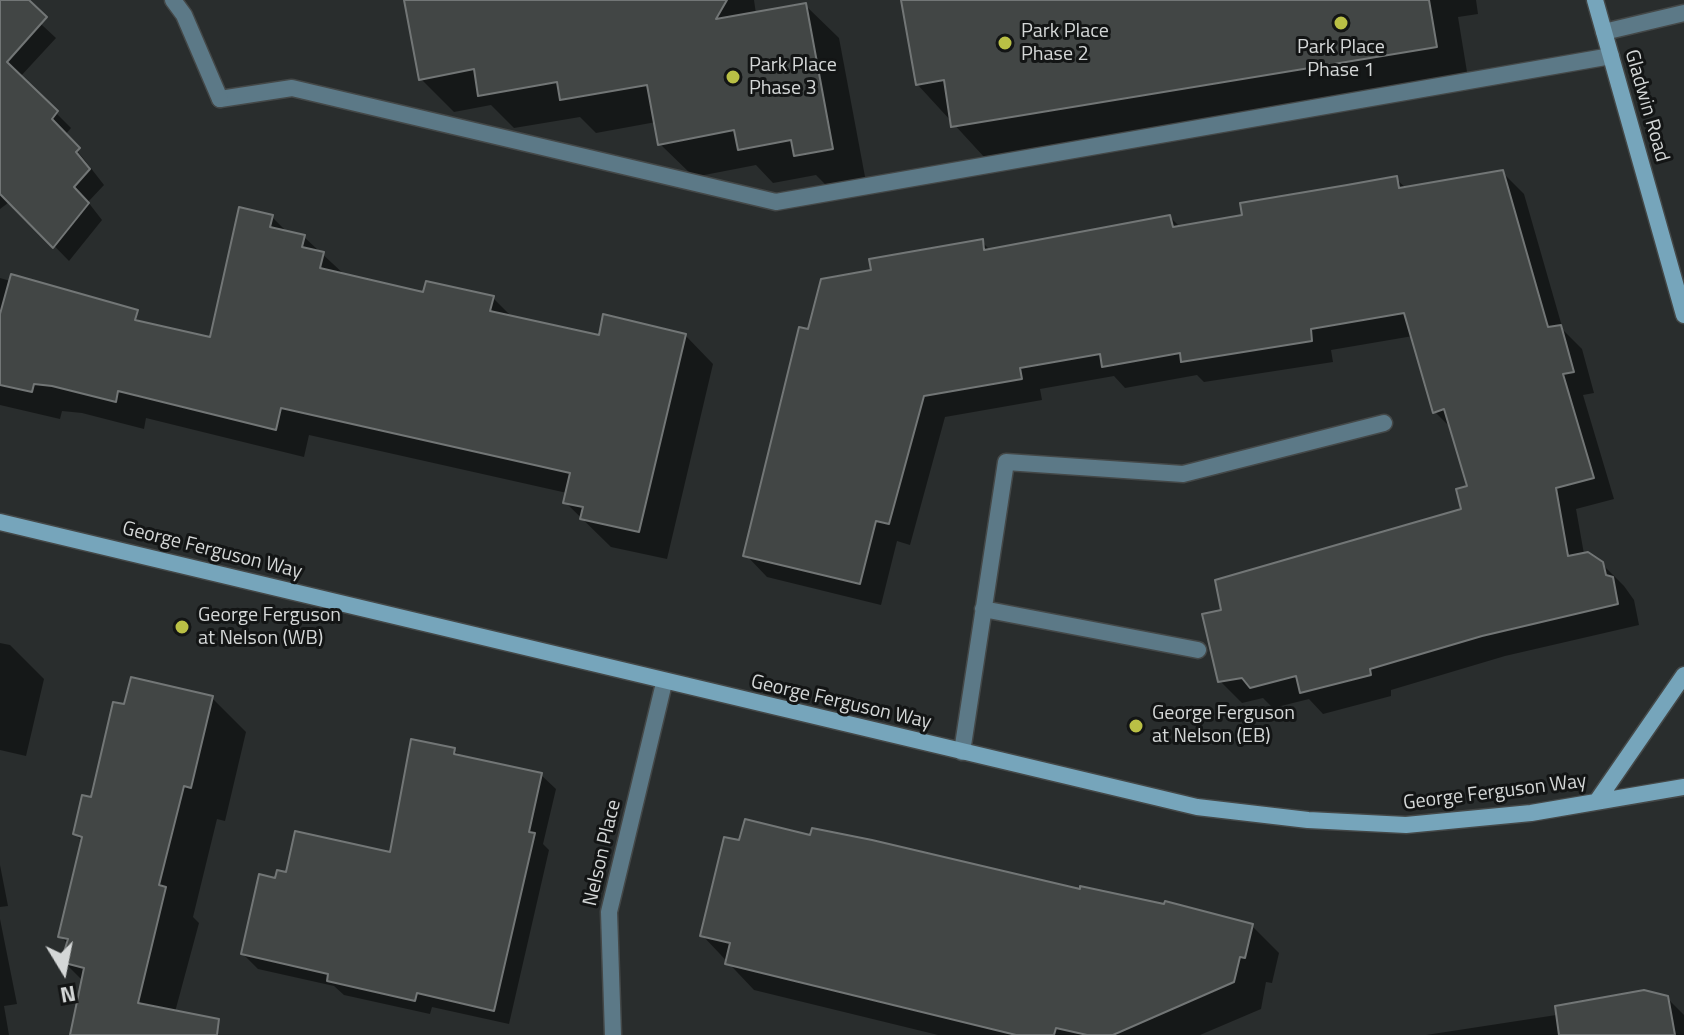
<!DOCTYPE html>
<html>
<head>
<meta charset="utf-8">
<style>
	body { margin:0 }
	#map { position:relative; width:1684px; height:1035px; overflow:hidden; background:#292d2d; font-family:"Titillium Web",sans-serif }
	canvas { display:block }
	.north { position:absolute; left:24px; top:931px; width:80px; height:80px; -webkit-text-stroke:6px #131515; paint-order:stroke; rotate:170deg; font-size:22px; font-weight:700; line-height:32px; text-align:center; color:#d4d7d7 }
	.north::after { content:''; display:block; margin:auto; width:28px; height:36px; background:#d4d7d7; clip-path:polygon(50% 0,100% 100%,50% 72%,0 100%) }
</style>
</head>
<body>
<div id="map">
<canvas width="1684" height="1035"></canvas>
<div class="north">N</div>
</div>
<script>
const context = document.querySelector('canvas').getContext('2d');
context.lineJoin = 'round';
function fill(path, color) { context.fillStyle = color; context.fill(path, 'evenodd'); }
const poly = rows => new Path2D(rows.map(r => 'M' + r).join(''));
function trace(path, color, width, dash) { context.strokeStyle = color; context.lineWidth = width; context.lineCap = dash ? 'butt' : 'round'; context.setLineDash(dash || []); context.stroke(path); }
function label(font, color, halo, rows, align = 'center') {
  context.font = font + ' "Titillium Web",sans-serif'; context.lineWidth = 6; context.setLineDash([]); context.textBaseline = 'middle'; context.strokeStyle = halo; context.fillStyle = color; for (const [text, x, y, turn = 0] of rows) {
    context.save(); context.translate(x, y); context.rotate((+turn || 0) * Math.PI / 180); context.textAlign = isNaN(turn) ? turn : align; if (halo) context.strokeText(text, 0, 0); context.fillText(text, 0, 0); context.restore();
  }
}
const shadow = poly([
	[0,0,15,0,56,38,20,77,71,128,65,135,104,185,88,202,102,220,69,261,29,220,41,178,0,209],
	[406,0,754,0,756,14,805,5,839,38,866,182,830,189,816,175,773,183,756,165,694,177,660,144,656,122,596,133,580,117,514,128,491,105,454,112,421,79],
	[903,0,1476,0,1478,14,1458,17,1468,78,985,158,917,84],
	[1502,172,1524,194,1563,330,1582,349,1594,393,1583,395,1614,499,1576,509,1584,554,1602,564,1624,586,1634,600,1639,625,1505,656,1391,690,1391,696,1323,714,1309,699,1273,708,1263,698,1242,703,1220,681,1223,612,1464,510,1469,488,1452,429,1435,412,1413,336,1331,350,1333,362,1204,382,1197,375,1125,388,1114,376,1040,389,1042,400,945,417,910,545,897,541,881,605,767,577,746,555,810,332,873,272,982,242,991,251,1170,217,1181,228,1245,217,1396,179,1406,188],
	[272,217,289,234,304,237,346,276,424,294,493,298,513,318,600,338,685,335,713,364,667,559,611,547,565,502,567,493,309,435,304,457,146,418,144,429,82,413,62,411,60,419,0,405,0,278,135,317,141,323,211,340],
	[0,643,10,645,44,679,26,756,0,750],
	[212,698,246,732,225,821,217,819,193,917,199,923,175,1012,207,1035,72,1035,83,981,64,962,68,944,60,936,83,842,75,834,92,799,126,706],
	[454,750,461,757,541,775,556,789,543,844,549,850,509,1024,432,1007,430,1014,344,995,334,986,258,969,243,954,277,880,288,874,392,854],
	[811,837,1252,926,1279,953,1272,983,1266,982,1261,1009,1200,1035,938,1035,754,990,702,935,741,843],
	[0,865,8,906,0,907],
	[0,919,17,1004,4,1006,9,1035,0,1035],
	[1667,998,1684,1015,1684,1035,1426,1035]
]);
const building = poly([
	[0,0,29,0,47,17,7,62,58,111,52,119,80,148,76,152,90,169,74,187,89,203,53,248,0,194,0,0],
	[404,0,727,0,716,19,806,3,833,149,794,156,791,140,738,150,734,130,658,145,647,85,560,100,557,82,478,96,474,69,419,80,404,0],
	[901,0,1429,0,1437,47,951,127,944,80,916,85,901,0],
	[1503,170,1548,327,1561,325,1574,372,1563,374,1594,478,1556,488,1568,556,1588,552,1603,562,1606,575,1613,577,1618,604,1482,636,1370,669,1371,675,1300,693,1296,676,1250,688,1242,678,1218,682,1202,614,1221,610,1215,580,1461,509,1456,489,1467,486,1444,409,1433,413,1404,313,1311,329,1312,341,1181,362,1180,353,1102,367,1100,354,1020,368,1022,379,924,396,889,524,876,521,860,584,743,556,799,327,808,329,821,279,871,270,869,259,983,239,984,250,1170,215,1173,227,1242,215,1240,203,1347,185,1397,176,1399,188,1503,170],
	[239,207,273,215,270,227,305,235,302,247,324,252,320,268,423,292,426,281,494,296,490,311,599,335,603,314,686,334,639,532,580,519,583,507,563,503,570,473,281,408,276,430,118,391,116,402,52,386,34,384,32,392,0,385,0,314,11,274,138,310,135,320,210,337,239,207],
	[131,677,213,696,191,788,184,786,159,885,166,887,138,1003,219,1019,217,1035,70,1035,84,968,61,962,68,939,58,937,82,837,73,834,82,795,91,797,113,702,124,704,131,677],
	[411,739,455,748,454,754,542,773,529,832,535,833,494,1011,417,993,415,1001,327,981,328,974,241,954,259,874,275,878,277,870,286,872,295,831,390,852,411,739],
	[745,819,810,835,812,828,872,840,1080,889,1080,886,1164,904,1165,901,1253,924,1245,958,1240,957,1234,982,1113,1035,1087,1035,1056,1028,1054,1035,1016,1035,725,964,730,943,700,936,724,837,739,840,745,819],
	[1644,990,1668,996,1675,1035,1559,1035,1555,1006,1644,990]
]);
const lane = poly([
	[1604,32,1684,13],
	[220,99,292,88,776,202,1611,56],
	[983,609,1198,650],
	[962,752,1006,462,1183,474,1384,423]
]);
const street = poly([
	[173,0,184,15,220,99],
	[613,1035,609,912,664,683]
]);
const secondary = poly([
	[1595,0,1684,315],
	[0,522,1197,807,1308,820,1406,825,1531,813,1684,787],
	[1597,801,1684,675]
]);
const markers = [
	[1341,23,8,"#bac045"],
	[1005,43,8,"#bac045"],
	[733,77,8,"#bac045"],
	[182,627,8,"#bac045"],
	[1136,726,8,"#bac045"]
];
const poiNames = [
	["Park Place",1021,32],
	["Phase 2",1021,55],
	["Park Place",1341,48,"center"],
	["Phase 1",1341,71,"center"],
	["Park Place",749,66],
	["Phase 3",749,89],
	["George Ferguson",198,616],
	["at Nelson (WB)",198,639],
	["George Ferguson",1152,714],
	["at Nelson (EB)",1152,737]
];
const streetNames = [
	["Gladwin Road",1646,106,74],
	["George Ferguson Way",212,551,14],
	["George Ferguson Way",841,703,13],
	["George Ferguson Way",1495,793,-7],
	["Nelson Place",603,853,-77]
];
fill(shadow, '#0007');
fill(building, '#424645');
trace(building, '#727676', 2);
trace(lane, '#444848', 19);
trace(street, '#444848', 19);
trace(secondary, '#444848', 19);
trace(lane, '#5c7987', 16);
trace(street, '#5c7987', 16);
trace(secondary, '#76a5bb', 16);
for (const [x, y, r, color] of markers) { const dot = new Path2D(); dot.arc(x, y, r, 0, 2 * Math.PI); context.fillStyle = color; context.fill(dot); trace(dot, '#131515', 3); }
label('20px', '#d4d7d7', '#131515', poiNames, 'left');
label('20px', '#d4d7d7', '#131515', streetNames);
</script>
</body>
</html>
